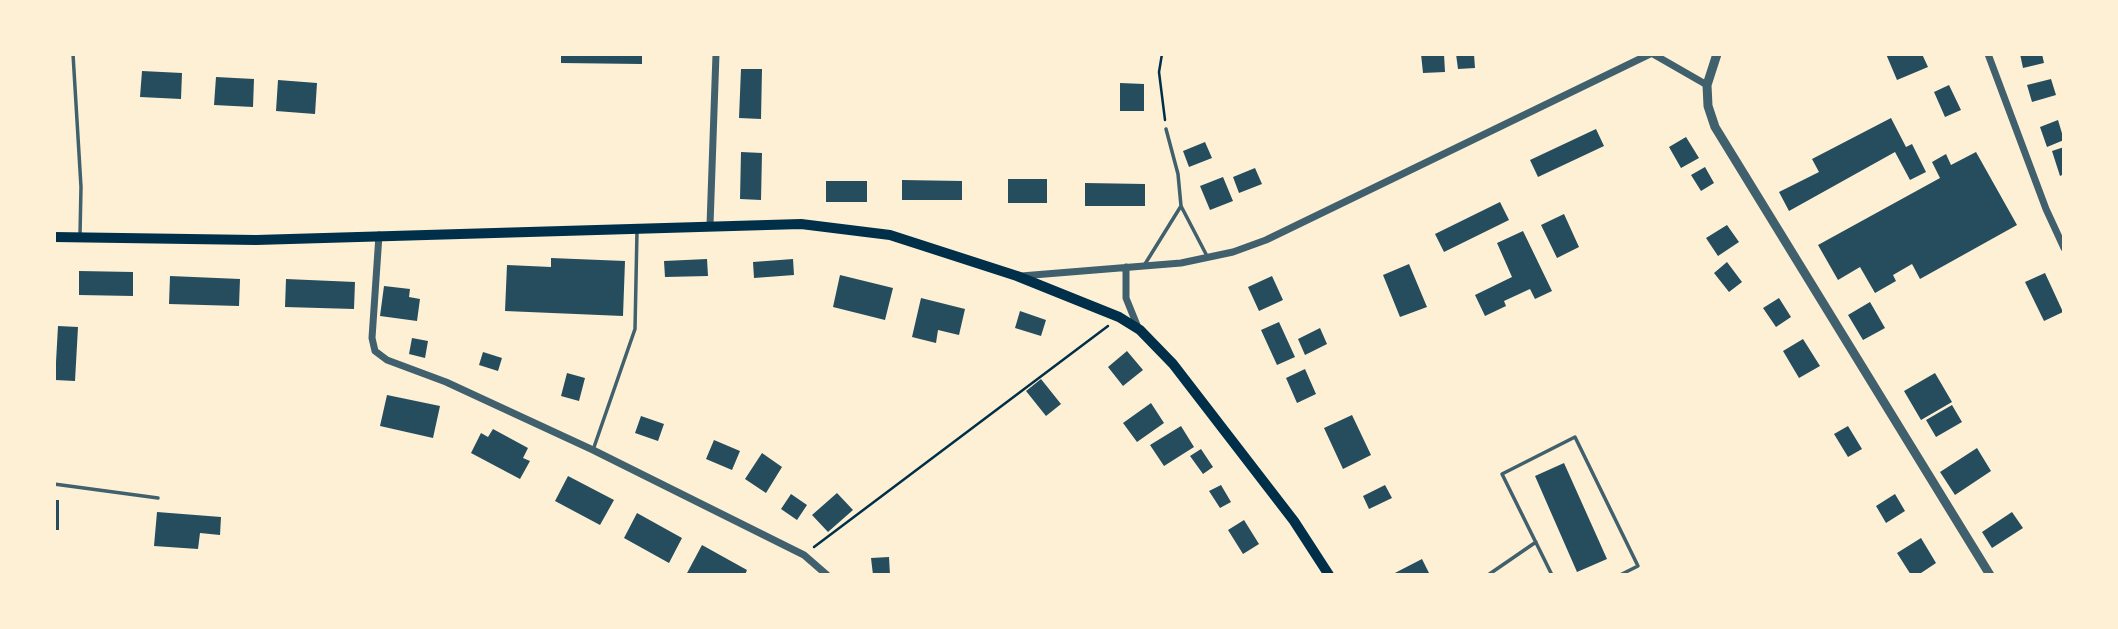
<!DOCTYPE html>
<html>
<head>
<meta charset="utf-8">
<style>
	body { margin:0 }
	#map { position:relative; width:2118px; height:629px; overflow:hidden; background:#fdf0d5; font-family:Manrope,sans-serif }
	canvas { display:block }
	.frame { position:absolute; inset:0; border:56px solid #fdf0d5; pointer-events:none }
</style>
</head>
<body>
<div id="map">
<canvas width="2118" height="629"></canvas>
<div class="frame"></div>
</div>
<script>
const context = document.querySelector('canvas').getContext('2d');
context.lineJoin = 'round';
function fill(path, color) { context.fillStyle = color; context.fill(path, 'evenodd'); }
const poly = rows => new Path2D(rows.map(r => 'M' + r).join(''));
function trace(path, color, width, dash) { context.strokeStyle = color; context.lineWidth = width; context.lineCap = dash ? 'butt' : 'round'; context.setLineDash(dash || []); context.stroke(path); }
const building = poly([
	[561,54,642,54,642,64,561,63],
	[1421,54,1444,54,1445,72,1423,73],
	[1456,54,1474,54,1475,68,1458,69],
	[1886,54,1922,54,1928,67,1897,80],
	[2020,54,2042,54,2044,63,2023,68],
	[741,69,762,69,761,119,739,118],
	[142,71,182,73,181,99,140,97],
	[216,77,254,79,253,107,214,105],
	[2051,79,2056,95,2032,102,2027,85],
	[278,80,317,83,315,114,276,111],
	[1120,83,1144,84,1144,111,1120,111],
	[1949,85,1961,110,1945,117,1934,92],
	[1891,118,1906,147,1912,144,1926,172,1910,180,1895,152,1789,211,1779,192,1819,172,1812,159],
	[2058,120,2064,140,2047,147,2040,127],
	[1596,129,1604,146,1538,177,1530,160],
	[1686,137,1699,158,1681,168,1669,147],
	[1205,142,1212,158,1189,167,1183,151],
	[2064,147,2064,174,2060,176,2052,151],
	[741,152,762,153,761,200,740,199],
	[1976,152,2017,225,1920,279,1912,264,1893,275,1896,281,1875,293,1860,267,1838,280,1818,245,1940,178,1932,162,1946,154,1951,165],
	[1705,167,1714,183,1701,191,1691,175],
	[1255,168,1262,184,1239,193,1233,177],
	[1223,177,1233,201,1210,210,1200,186],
	[1008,179,1047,179,1047,203,1008,203],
	[902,180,962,181,962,200,902,200],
	[826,181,867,181,867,202,826,202],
	[1085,183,1145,184,1145,206,1085,206],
	[1500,202,1509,220,1444,252,1435,234],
	[1564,214,1579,247,1557,258,1541,225],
	[1727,225,1739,242,1718,256,1706,238],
	[1523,231,1552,291,1535,299,1530,289,1504,301,1506,306,1485,316,1475,295,1512,277,1497,243],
	[551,258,625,261,623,316,505,311,507,265,551,267],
	[707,259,708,276,665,277,664,261],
	[793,259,794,275,754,278,753,262],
	[1727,262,1742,282,1729,292,1714,273],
	[1409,264,1427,307,1400,317,1383,275],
	[79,271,133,272,133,296,79,295],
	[2045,273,2063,312,2044,321,2025,282],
	[840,275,893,288,885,320,833,307],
	[170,276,240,279,239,306,169,304],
	[1272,276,1283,300,1259,311,1248,287],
	[286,279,355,282,354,309,285,307],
	[384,286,410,289,409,297,420,299,417,321,380,316],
	[921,298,965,309,959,335,938,330,936,343,912,337],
	[1779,298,1791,317,1776,327,1763,308],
	[1870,302,1885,328,1863,340,1848,315],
	[1020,311,1046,320,1041,336,1015,328],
	[1279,322,1295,357,1277,365,1261,330],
	[58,326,78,327,75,381,55,380],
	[1320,328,1327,344,1305,355,1298,339],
	[412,338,428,341,425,358,409,354],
	[1803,339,1820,366,1799,378,1783,351],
	[1127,351,1143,370,1123,386,1108,367],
	[483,352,502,358,498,371,479,365],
	[1305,369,1316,394,1297,403,1286,378],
	[567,373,585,378,579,401,561,396],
	[1935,373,1952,402,1921,420,1904,391],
	[1041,379,1061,404,1046,416,1026,391],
	[387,395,440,406,433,438,380,426],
	[1151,403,1164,423,1137,442,1123,423],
	[1952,405,1962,422,1936,437,1926,420],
	[1352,415,1371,455,1343,469,1324,428],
	[641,416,664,424,658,441,635,433],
	[1181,426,1194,447,1164,466,1150,445],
	[1848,426,1862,449,1848,457,1834,434],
	[493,429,528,448,523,458,530,461,520,479,471,453,481,433,488,437],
	[714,440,740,451,732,470,706,459],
	[1977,448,1991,471,1955,495,1940,472],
	[1201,449,1213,467,1203,474,1190,456],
	[762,453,782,467,766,493,745,479],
	[1564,463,1607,559,1577,572,1535,476],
	[568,476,614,500,600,525,555,501],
	[1221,485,1231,502,1220,508,1209,491],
	[1385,485,1392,498,1369,509,1363,496],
	[837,493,853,510,828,532,812,515],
	[791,494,807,505,797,520,781,509],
	[1895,494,1905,511,1886,523,1876,506],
	[54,500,59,500,59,530,54,530],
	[157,512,221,517,220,535,200,533,198,549,154,546],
	[2012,512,2023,528,1992,548,1982,532],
	[637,513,682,538,669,563,624,538],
	[1244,520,1259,544,1243,554,1228,530],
	[1921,538,1936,563,1918,575,1911,575,1897,553],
	[702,545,747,570,745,575,686,575],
	[889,557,890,575,873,575,871,558],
	[1422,559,1430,575,1391,575]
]);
const path = poly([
	[1162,54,1159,72,1165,120],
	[814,547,1108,326]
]);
const service = poly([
	[73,54,81,187,80,235],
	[1166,129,1178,174,1181,206,1207,256],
	[1145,264,1181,206],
	[593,450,635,329,637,231],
	[54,484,158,498],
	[1488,575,1536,542],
	[1552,575,1502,474,1575,437,1638,566,1620,575]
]);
const minor = poly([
	[1653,54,1707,85],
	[1988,54,2046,209,2064,248],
	[710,225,716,54],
	[379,235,372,338,375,351,387,360,446,382,593,450,804,555,827,575],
	[1126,267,1126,298,1139,330],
	[1021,276,1181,263,1233,252,1266,240,1650,54]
]);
const tertiary = poly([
	[1717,54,1707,85,1708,106,1715,127,1990,575]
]);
const secondary = poly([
	[54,237,256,240,801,224,890,235,1017,276,1119,317,1140,330,1173,364,1294,521,1329,575]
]);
fill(building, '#264d5e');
trace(path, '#003049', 2.5);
trace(service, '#3f606c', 3.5);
trace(minor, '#3f606c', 7);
trace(tertiary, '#3f606c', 9);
trace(secondary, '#003049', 10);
</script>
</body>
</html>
